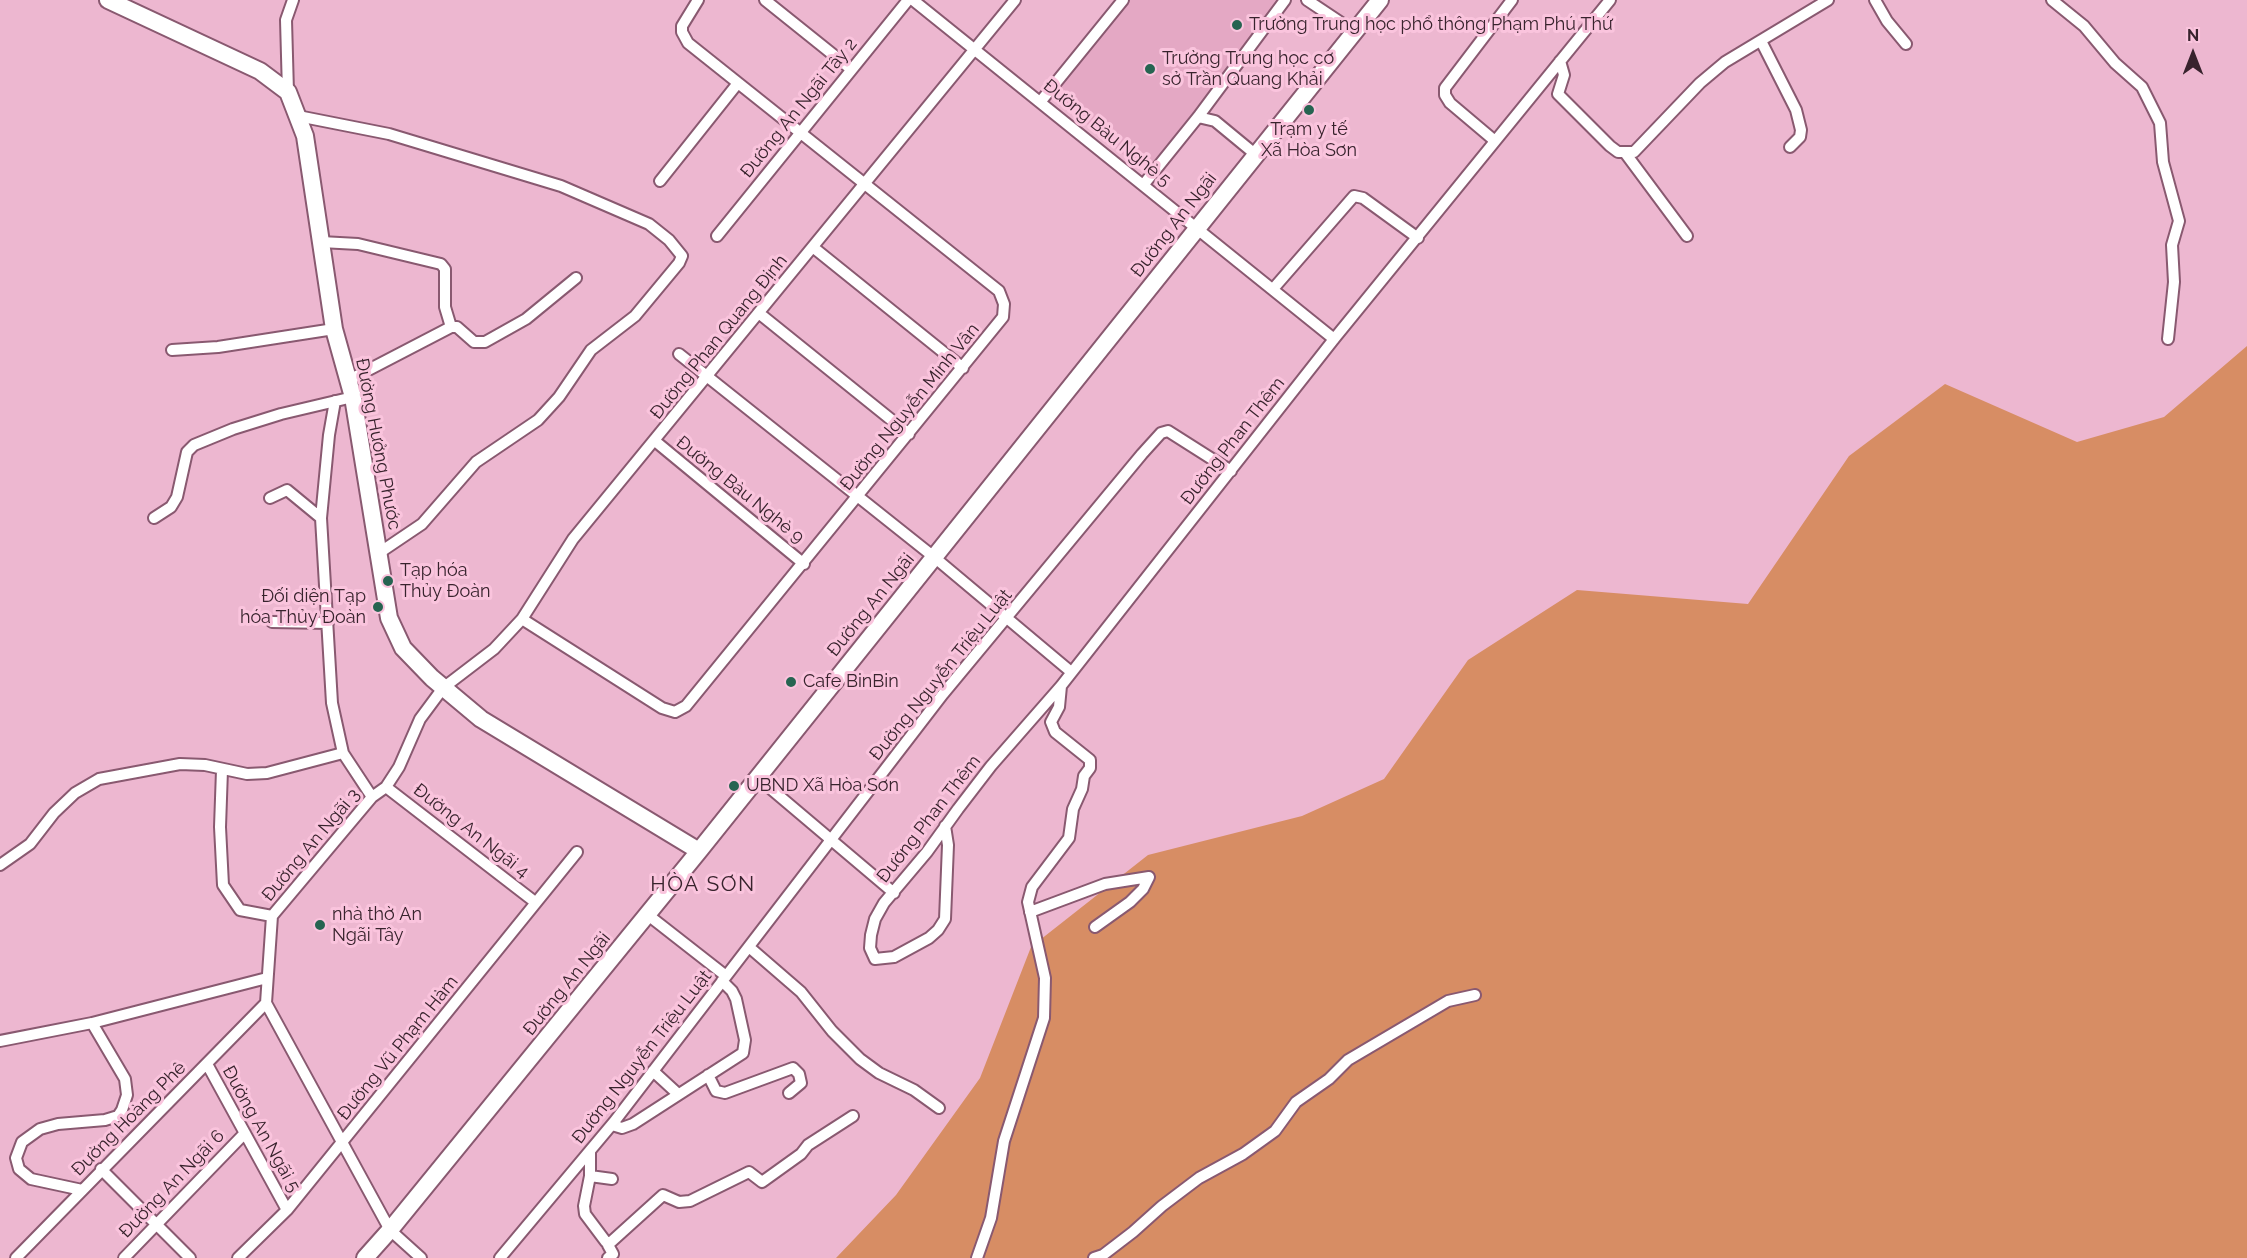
<!DOCTYPE html>
<html>
<head>
<meta charset="utf-8">
<style>
	body { margin:0 }
	#map { position:relative; width:2247px; height:1258px; overflow:hidden; background:#edb7d0; font-family:Raleway,sans-serif }
	canvas { display:block }
	.north { position:absolute; left:2163px; top:24px; width:60px; height:60px; -webkit-text-stroke:4px #fac4dd; paint-order:stroke; rotate:0deg; font-size:16px; font-weight:700; line-height:24px; text-align:center; color:#38232d }
	.north::after { content:''; display:block; margin:auto; width:21px; height:27px; background:#38232d; clip-path:polygon(50% 0,100% 100%,50% 72%,0 100%) }
</style>
</head>
<body>
<div id="map">
<canvas width="2247" height="1258"></canvas>
<div class="north">N</div>
</div>
<script>
const context = document.querySelector('canvas').getContext('2d');
context.lineJoin = 'round';
function fill(path, color) { context.fillStyle = color; context.fill(path, 'evenodd'); }
const poly = rows => new Path2D(rows.map(r => 'M' + r).join(''));
function trace(path, color, width, dash) { context.strokeStyle = color; context.lineWidth = width; context.lineCap = dash ? 'butt' : 'round'; context.setLineDash(dash || []); context.stroke(path); }
function label(font, color, halo, rows, align = 'center') {
  context.font = font + ' Raleway,sans-serif'; context.lineWidth = 6; context.setLineDash([]); context.textBaseline = 'middle'; context.strokeStyle = halo; context.fillStyle = color; for (const [text, x, y, turn = 0] of rows) {
    context.save(); context.translate(x, y); context.rotate((+turn || 0) * Math.PI / 180); context.textAlign = isNaN(turn) ? turn : align; if (halo) context.strokeText(text, 0, 0); context.fillText(text, 0, 0); context.restore();
  }
}
const built = poly([
	[1129,0,1282,0,1149,168,1139,168,1057,99,1056,88]
]);
const green = poly([
	[2247,346,2247,1258,836,1258,896,1195,980,1078,1031,947,1148,855,1302,816,1384,779,1468,660,1577,590,1748,604,1849,456,1945,384,2077,442,2164,417]
]);
const street = poly([
	[765,0,851,69],
	[913,0,1334,339],
	[1307,0,1355,32],
	[1875,0,1887,21,1906,44],
	[2052,0,2084,26,2115,63,2142,87,2160,123,2163,162,2179,221,2172,245,2174,282,2168,339],
	[1761,41,1796,110,1801,130,1800,137,1790,147],
	[1560,61,1564,75,1558,94,1610,146,1618,152,1634,152,1700,83,1725,62,1828,0],
	[288,92,286,20,293,0],
	[1041,101,1123,0],
	[298,116,389,134,561,186,649,224,669,240,682,256,679,263,635,316,591,350,559,397,538,420,476,462,422,524,379,553],
	[1198,117,1215,121,1255,154],
	[1495,141,1450,103,1445,95,1445,88,1512,0],
	[1626,154,1687,236],
	[660,181,738,83],
	[1144,184,1198,117,1285,0],
	[717,236,908,0],
	[321,242,358,244,441,264,445,269,445,307,451,327],
	[814,248,963,368],
	[1273,289,1354,196,1363,198,1418,238],
	[760,314,909,434],
	[172,350,218,347,334,329],
	[679,354,934,557,1070,671],
	[349,380,451,327,457,327,474,342,485,342,526,319,576,278],
	[335,401,329,435,321,518,332,703,343,753,372,797],
	[655,441,804,564],
	[270,498,287,490,321,518],
	[154,518,171,507,177,497,187,452,194,445,233,429,281,414,353,397],
	[522,619,662,708,675,712,686,706,1003,317,1004,304,999,291,688,43,682,32,682,26,698,0],
	[272,622,328,623],
	[222,770,220,827,223,885,240,910,272,916],
	[758,778,894,893],
	[386,787,535,902],
	[945,826,948,845,945,919,938,930,929,938,894,957,875,959,870,948,871,935,875,919,884,903,927,852,958,809,991,766,1061,686,1334,339,1610,0],
	[0,865,30,844,54,813,75,793,99,779,180,764,205,765,247,774,267,773,343,753],
	[1030,912,1105,884,1149,877,1143,889,1130,902,1095,927],
	[648,915,726,976],
	[749,947,801,992,832,1031,860,1059,879,1073,914,1090,939,1108],
	[0,1041,92,1023,267,978],
	[207,1064,287,1210],
	[653,1071,678,1094],
	[708,1075,716,1091,725,1093,793,1068,799,1074,801,1083,789,1093],
	[612,1125,622,1128,633,1124,743,1053,745,1040,736,999,732,991,722,981],
	[590,1151,590,1176,584,1206,585,1214,606,1242,611,1242,663,1195,679,1202,690,1201,749,1172,762,1182,801,1154,808,1145,853,1116],
	[101,1169,190,1258],
	[590,1176,612,1179],
	[82,1190,31,1179,19,1169,16,1158,22,1142,40,1129,58,1124,105,1120,118,1116,122,1110,127,1095,125,1079,92,1023],
	[16,1258,266,1003],
	[124,1258,245,1133],
	[238,1258,287,1210,577,852],
	[421,1258,390,1230,266,1003,272,916,372,797,386,787,399,767,420,719,443,688,494,649,522,619,573,539,1015,0],
	[500,1258,614,1122,943,694,1142,454,1161,433,1168,431,1231,471],
	[608,1258,613,1254,608,1245,611,1242],
	[977,1258,991,1218,1004,1141,1044,1018,1045,978,1028,902,1032,887,1069,838,1073,809,1082,789,1084,776,1090,768,1090,760,1055,732,1051,722,1059,707,1061,686],
	[1094,1258,1103,1255,1133,1232,1162,1206,1199,1178,1243,1154,1275,1131,1296,1102,1329,1079,1348,1060,1448,1001,1475,995]
]);
const secondary = poly([
	[108,0,260,71,288,92,305,136,334,329,353,397,389,618,403,648,432,678,481,719,699,851],
	[365,1258,390,1230,699,851,1380,0]
]);
const markers = [
	[1237,25,6,"#266451"],
	[1150,69,6,"#266451"],
	[1309,110,6,"#266451"],
	[388,581,6,"#266451"],
	[378,607,6,"#266451"],
	[791,682,6,"#266451"],
	[734,786,6,"#266451"],
	[320,925,6,"#266451"]
];
const poiNames = [
	["Trường Trung học phổ thông Phạm Phú Thứ",1249,25],
	["Trường Trung học cơ",1162,59],
	["sở Trần Quang Khải",1162,80],
	["Trạm y tế",1309,130,"center"],
	["Xã Hòa Sơn",1309,151,"center"],
	["Tạp hóa",400,571],
	["Thủy Đoàn",400,592],
	["Đối diện Tạp",366,597,"right"],
	["hóa Thủy Đoàn",366,618,"right"],
	["Cafe BinBin",803,682],
	["UBND Xã Hòa Sơn",746,786],
	["nhà thờ An",332,915],
	["Ngãi Tây",332,936]
];
const streetNames = [
	["Đường An Ngãi Tây 2",799,108,-51],
	["Đường Bàu Nghè 5",1107,133,39],
	["Đường An Ngãi",1174,225,-52],
	["Đường Phan Quang Định",719,337,-51],
	["Đường Nguyễn Minh Vân",910,407,-51],
	["Đường Phan Thêm",1233,441,-52],
	["Đường Hưởng Phước",378,444,79],
	["Đường Bàu Nghè 9",740,490,39],
	["Đường An Ngãi",871,605,-51],
	["Đường Nguyễn Triệu Luật",941,675,-51],
	["Đường Phan Thêm",929,819,-52],
	["Đường An Ngãi 4",471,831,38],
	["Đường An Ngãi 3",311,845,-50],
	["Đường An Ngãi",567,984,-51],
	["Đường Vũ Phạm Hàm",398,1048,-51],
	["Đường Nguyễn Triệu Luật",642,1057,-52],
	["Đường Hoàng Phê",129,1119,-45],
	["Đường An Ngãi 5",261,1129,61],
	["Đường An Ngãi 6",172,1184,-46]
];
const quarterNames = [
	["HÒA SƠN",703,885]
];
fill(built, '#e4a8c4');
fill(green, '#d78d64');
trace(street, '#895970', 14);
trace(secondary, '#895970', 20);
trace(street, '#fff', 10);
trace(secondary, '#fff', 16);
for (const [x, y, r, color] of markers) { const dot = new Path2D(); dot.arc(x, y, r, 0, 2 * Math.PI); context.fillStyle = color; context.fill(dot); trace(dot, '#fac4dd', 2); }
label('18px', '#38232d', '#fac4dd', poiNames, 'left');
label('18px', '#38232d', '#fac4dd', streetNames);
context.letterSpacing = '1.5px';
label('21px', '#38232d', '#fac4dd', quarterNames);
context.letterSpacing = '0px';
</script>
</body>
</html>
